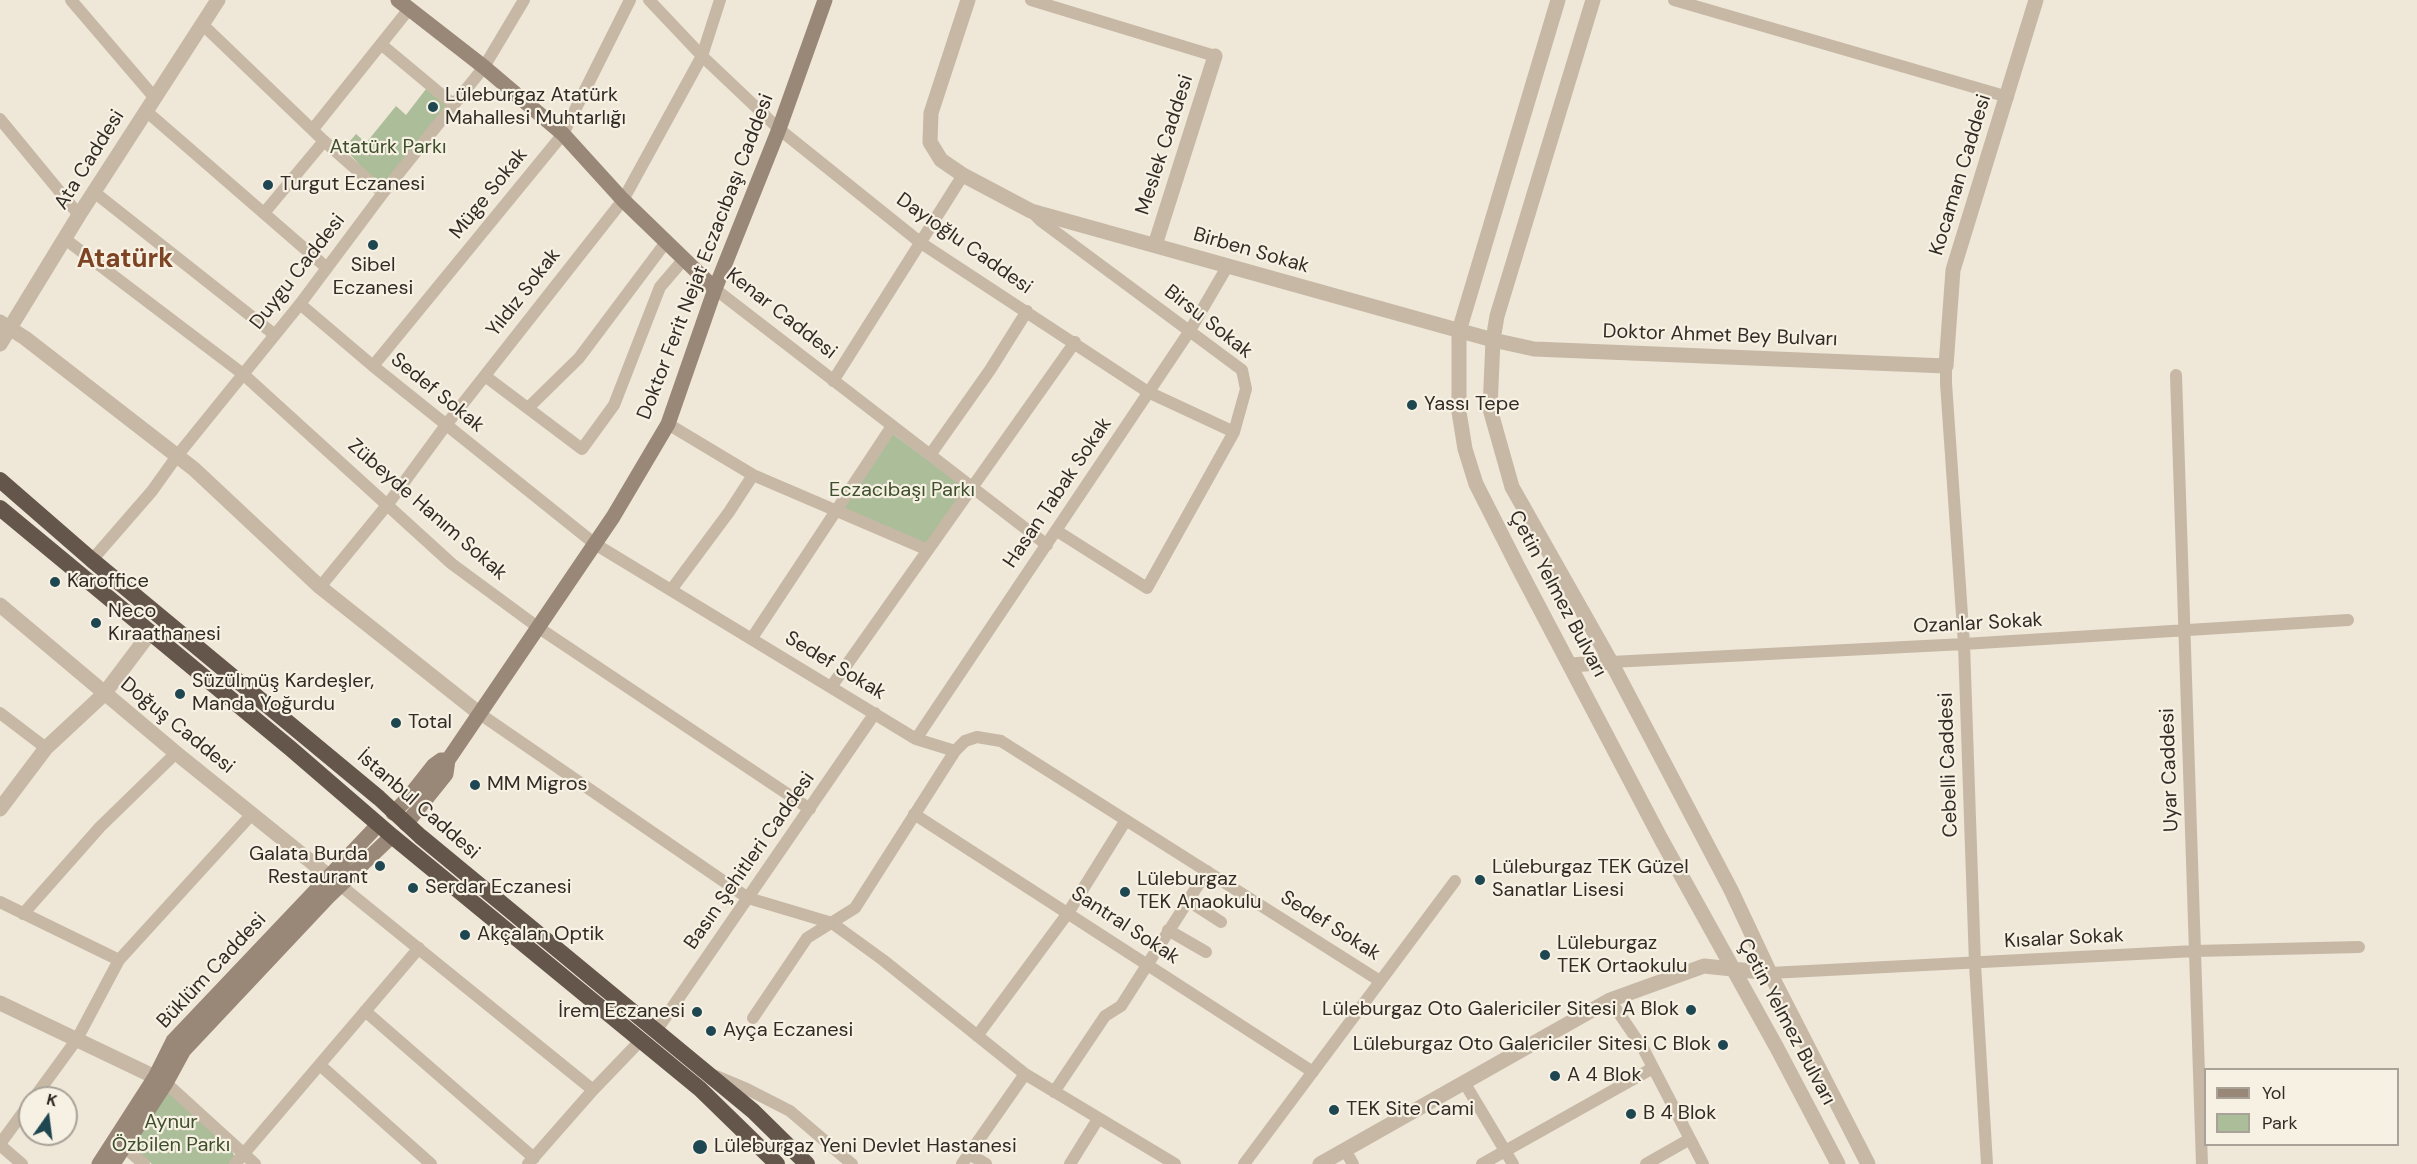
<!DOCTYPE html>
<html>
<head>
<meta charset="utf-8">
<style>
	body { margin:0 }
	#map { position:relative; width:2417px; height:1164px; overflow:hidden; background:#efe7d8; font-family:"DM Sans",sans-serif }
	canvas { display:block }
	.legend { position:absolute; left:2204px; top:1068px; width:195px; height:78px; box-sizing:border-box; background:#f7f1e4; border:2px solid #a8a298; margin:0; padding:8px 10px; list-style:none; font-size:18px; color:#322b26 }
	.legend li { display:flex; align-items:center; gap:12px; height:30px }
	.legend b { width:30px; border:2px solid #a8a298 }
	.north { position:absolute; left:18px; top:1086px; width:60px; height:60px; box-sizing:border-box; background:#f7f1e4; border:2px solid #a8a298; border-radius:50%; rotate:14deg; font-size:16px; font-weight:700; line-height:24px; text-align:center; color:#322b26 }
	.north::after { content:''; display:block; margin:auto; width:21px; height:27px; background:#1e4751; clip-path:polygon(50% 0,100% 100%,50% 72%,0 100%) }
</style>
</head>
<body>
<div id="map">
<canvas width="2417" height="1164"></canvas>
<ul class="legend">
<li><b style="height:8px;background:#987"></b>Yol</li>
<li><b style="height:16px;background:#acbd9a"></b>Park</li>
</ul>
<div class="north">K</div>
</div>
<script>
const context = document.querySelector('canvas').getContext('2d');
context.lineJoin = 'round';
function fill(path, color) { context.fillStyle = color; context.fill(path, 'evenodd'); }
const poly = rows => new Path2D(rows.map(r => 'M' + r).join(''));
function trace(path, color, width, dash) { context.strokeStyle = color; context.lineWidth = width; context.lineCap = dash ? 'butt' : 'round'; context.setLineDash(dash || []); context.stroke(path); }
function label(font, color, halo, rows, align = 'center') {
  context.font = font + ' "DM Sans",sans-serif'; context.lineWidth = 4.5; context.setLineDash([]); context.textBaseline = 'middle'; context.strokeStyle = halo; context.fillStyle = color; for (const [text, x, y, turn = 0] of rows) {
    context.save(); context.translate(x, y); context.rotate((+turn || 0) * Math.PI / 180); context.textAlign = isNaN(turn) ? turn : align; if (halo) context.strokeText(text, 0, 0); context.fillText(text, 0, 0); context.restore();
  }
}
const green = poly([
	[426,89,448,106,382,189,344,148,356,134,366,143,396,106,406,115],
	[893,434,968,490,927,545,841,508],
	[167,1090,231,1149,235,1157,229,1164,152,1164,129,1145]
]);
const minor = poly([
	[71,0,154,97],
	[649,0,702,56,779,129,921,243,1148,392,1234,432],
	[1031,0,1215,56],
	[1674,0,2008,97],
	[202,24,324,141,383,193],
	[382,45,454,105],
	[146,111,327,268],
	[0,119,79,215],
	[313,129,409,9],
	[94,192,275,335],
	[1032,212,1041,221,1242,370,1246,389,1234,432,1147,588,1057,531],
	[264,213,324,141],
	[65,239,243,374,452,564,539,628,810,809],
	[715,289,1047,545],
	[300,304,373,366,595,544,916,739,955,751,965,741,977,737,1001,741,1380,981],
	[373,366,563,134,630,0],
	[1946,366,1946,383,1964,644,1975,964,1987,1164],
	[2176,375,2202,1164],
	[485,376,582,449,614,405,660,287,684,259],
	[833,381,963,175],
	[528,408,579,358,666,242],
	[668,424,753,475,928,550],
	[930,455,990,370,1027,311],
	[92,560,152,491,177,456,300,304,383,193,484,67,524,0],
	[320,587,388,504,446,425,623,200,702,56,720,0],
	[671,590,729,512,753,475],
	[752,638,892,426],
	[1611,662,1964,644,2348,620],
	[831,687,1075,342],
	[0,713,46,748],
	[480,714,748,898,832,923,883,960,1025,1074,1175,1164],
	[916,739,1189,332,1227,267],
	[914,814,1313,1072],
	[340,885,593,1090],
	[1187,900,1221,922],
	[0,902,119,960],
	[23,914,100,827,176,753],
	[1168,930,1206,952],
	[1770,973,2195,951,2359,947],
	[1610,1000,1644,1050,1703,1164],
	[365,1011,534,1158],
	[753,1018,807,938,855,908,955,751],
	[656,1031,875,713],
	[977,1036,1068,913,1126,820],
	[321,1066,431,1164],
	[716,1076,747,1089,790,1111,852,1164],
	[1464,1082,1513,1164],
	[166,1083,255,1164],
	[1054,1092,1105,1016,1121,1006,1207,871],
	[34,1098,77,1039,119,960,252,814],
	[0,1144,30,1103],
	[0,1145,22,1164],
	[124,1147,144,1164],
	[1345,1150,1353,1164],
	[969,1154,986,1164],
	[235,1164,419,948],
	[528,1164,593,1090,641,1040],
	[962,1164,1025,1074],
	[1070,1164,1098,1119],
	[1244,1164,1455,881],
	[1482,1164,1653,1068],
	[1646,1164,1690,1139]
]);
const tertiary = poly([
	[968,0,931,113,930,142,941,160,963,175,1031,211,1493,340,1534,349,1946,366,1953,270,2036,0],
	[1558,0,1459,331,1459,412,1465,449,1476,484,1518,567,1661,839,1777,1048,1838,1164],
	[1593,0,1497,316,1493,340,1490,409,1512,487,1611,662,1731,890,1770,973,1868,1164],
	[1155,245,1215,56],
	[0,322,25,338,194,469,320,587,480,714],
	[0,344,79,215,218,0],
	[0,605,176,753,330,877],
	[1571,665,1611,662],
	[0,809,46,748,104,694,150,633],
	[0,1003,155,1077],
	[1320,1164,1610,1000,1704,966,1770,973]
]);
const secondary = poly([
	[398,0,484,67,563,134,623,200,715,289],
	[393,813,408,798,434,765,441,760,448,760],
	[406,824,446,774,448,760,613,517,668,424,715,289,779,129,825,0],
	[99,1164,155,1077,173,1041,378,825],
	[113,1164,166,1083,184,1050,328,897,392,836]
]);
const trunk = poly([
	[0,480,92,560,379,798,420,836,753,1111,807,1164],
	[0,508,290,748,392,836,700,1089,777,1164]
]);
const markers = [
	[433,107,6,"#1e4751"],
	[268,185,6,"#1e4751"],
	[373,245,6,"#1e4751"],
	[1412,405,6,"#1e4751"],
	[55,582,6,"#1e4751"],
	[96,623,6,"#1e4751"],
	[180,694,6,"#1e4751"],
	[396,723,6,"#1e4751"],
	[475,785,6,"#1e4751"],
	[380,866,6,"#1e4751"],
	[1480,880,6,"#1e4751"],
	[413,888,6,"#1e4751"],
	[1125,892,6,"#1e4751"],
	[465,935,6,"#1e4751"],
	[1545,955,6,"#1e4751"],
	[1691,1010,6,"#1e4751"],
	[697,1012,6,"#1e4751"],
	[711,1031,6,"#1e4751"],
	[1723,1045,6,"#1e4751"],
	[1555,1076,6,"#1e4751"],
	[1334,1110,6,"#1e4751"],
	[1631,1114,6,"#1e4751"],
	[700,1147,8,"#1e4751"]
];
const poiNames = [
	["Lüleburgaz Atatürk",445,96],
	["Mahallesi Muhtarlığı",445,119],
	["Turgut Eczanesi",280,185],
	["Sibel",373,266,"center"],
	["Eczanesi",373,289,"center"],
	["Yassı Tepe",1424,405],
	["Karoffice",67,582],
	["Neco",108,612],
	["Kıraathanesi",108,635],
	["Süzülmüş Kardeşler,",192,682],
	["Manda Yoğurdu",192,705],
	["Total",408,723],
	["MM Migros",487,785],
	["Galata Burda",368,855,"right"],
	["Restaurant",368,878,"right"],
	["Lüleburgaz TEK Güzel",1492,868],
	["Sanatlar Lisesi",1492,891],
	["Lüleburgaz",1137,880],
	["TEK Anaokulu",1137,903],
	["Serdar Eczanesi",425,888],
	["Akçalan Optik",477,935],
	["Lüleburgaz",1557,944],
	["TEK Ortaokulu",1557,967],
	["Lüleburgaz Oto Galericiler Sitesi A Blok",1679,1010,"right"],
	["İrem Eczanesi",685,1012,"right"],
	["Ayça Eczanesi",723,1031],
	["Lüleburgaz Oto Galericiler Sitesi C Blok",1711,1045,"right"],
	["A 4 Blok",1567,1076],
	["TEK Site Cami",1346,1110],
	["B 4 Blok",1643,1114],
	["Lüleburgaz Yeni Devlet Hastanesi",714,1147]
];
const streetNames = [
	["Meslek Caddesi",1165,145,-72],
	["Ata Caddesi",90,160,-58],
	["Kocaman Caddesi",1961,175,-73],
	["Müge Sokak",489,194,-51],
	["Dayıoğlu Caddesi",964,244,35],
	["Birben Sokak",1251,251,16],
	["Doktor Ferit Nejat Eczacıbaşı Caddesi",706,257,-69],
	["Duygu Caddesi",298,272,-52],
	["Yıldız Sokak",524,293,-52],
	["Kenar Caddesi",781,314,38],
	["Birsu Sokak",1208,322,38],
	["Doktor Ahmet Bey Bulvarı",1720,336,2],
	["Sedef Sokak",437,393,39],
	["Hasan Tabak Sokak",1058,493,-56],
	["Zübeyde Hanım Sokak",427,510,41],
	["Çetin Yelmez Bulvarı",1557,594,62],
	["Ozanlar Sokak",1978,624,-3],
	["Sedef Sokak",835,666,31],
	["Doğuş Caddesi",177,726,39],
	["Cebelli Caddesi",1949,765,-92],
	["Uyar Caddesi",2170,770,-92],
	["İstanbul Caddesi",418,805,41],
	["Basın Şehitleri Caddesi",750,861,-55],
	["Santral Sokak",1125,926,33],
	["Sedef Sokak",1330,926,32],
	["Kısalar Sokak",2064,939,-3],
	["Büklüm Caddesi",212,971,-47],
	["Çetin Yelmez Bulvarı",1786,1022,62]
];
const parkNames = [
	["Atatürk Parkı",388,148],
	["Eczacıbaşı Parkı",902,491],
	["Aynur",171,1123],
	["Özbilen Parkı",171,1146]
];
const districtNames = [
	["Atatürk",125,260]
];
fill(green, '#acbd9a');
trace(minor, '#c6b8a5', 12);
trace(tertiary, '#c6b8a5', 15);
trace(secondary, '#987', 15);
trace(trunk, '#64564b', 16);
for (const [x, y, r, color] of markers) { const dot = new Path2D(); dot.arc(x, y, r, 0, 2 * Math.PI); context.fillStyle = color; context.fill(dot); trace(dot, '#f7f1e4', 2); }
label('20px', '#322b26', '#f7f1e4', poiNames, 'left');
label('20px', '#322b26', '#f7f1e4', streetNames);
label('20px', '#3d4f2b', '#f7f1e4', parkNames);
label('bold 26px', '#7c4424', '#f7f1e4', districtNames);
</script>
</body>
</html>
